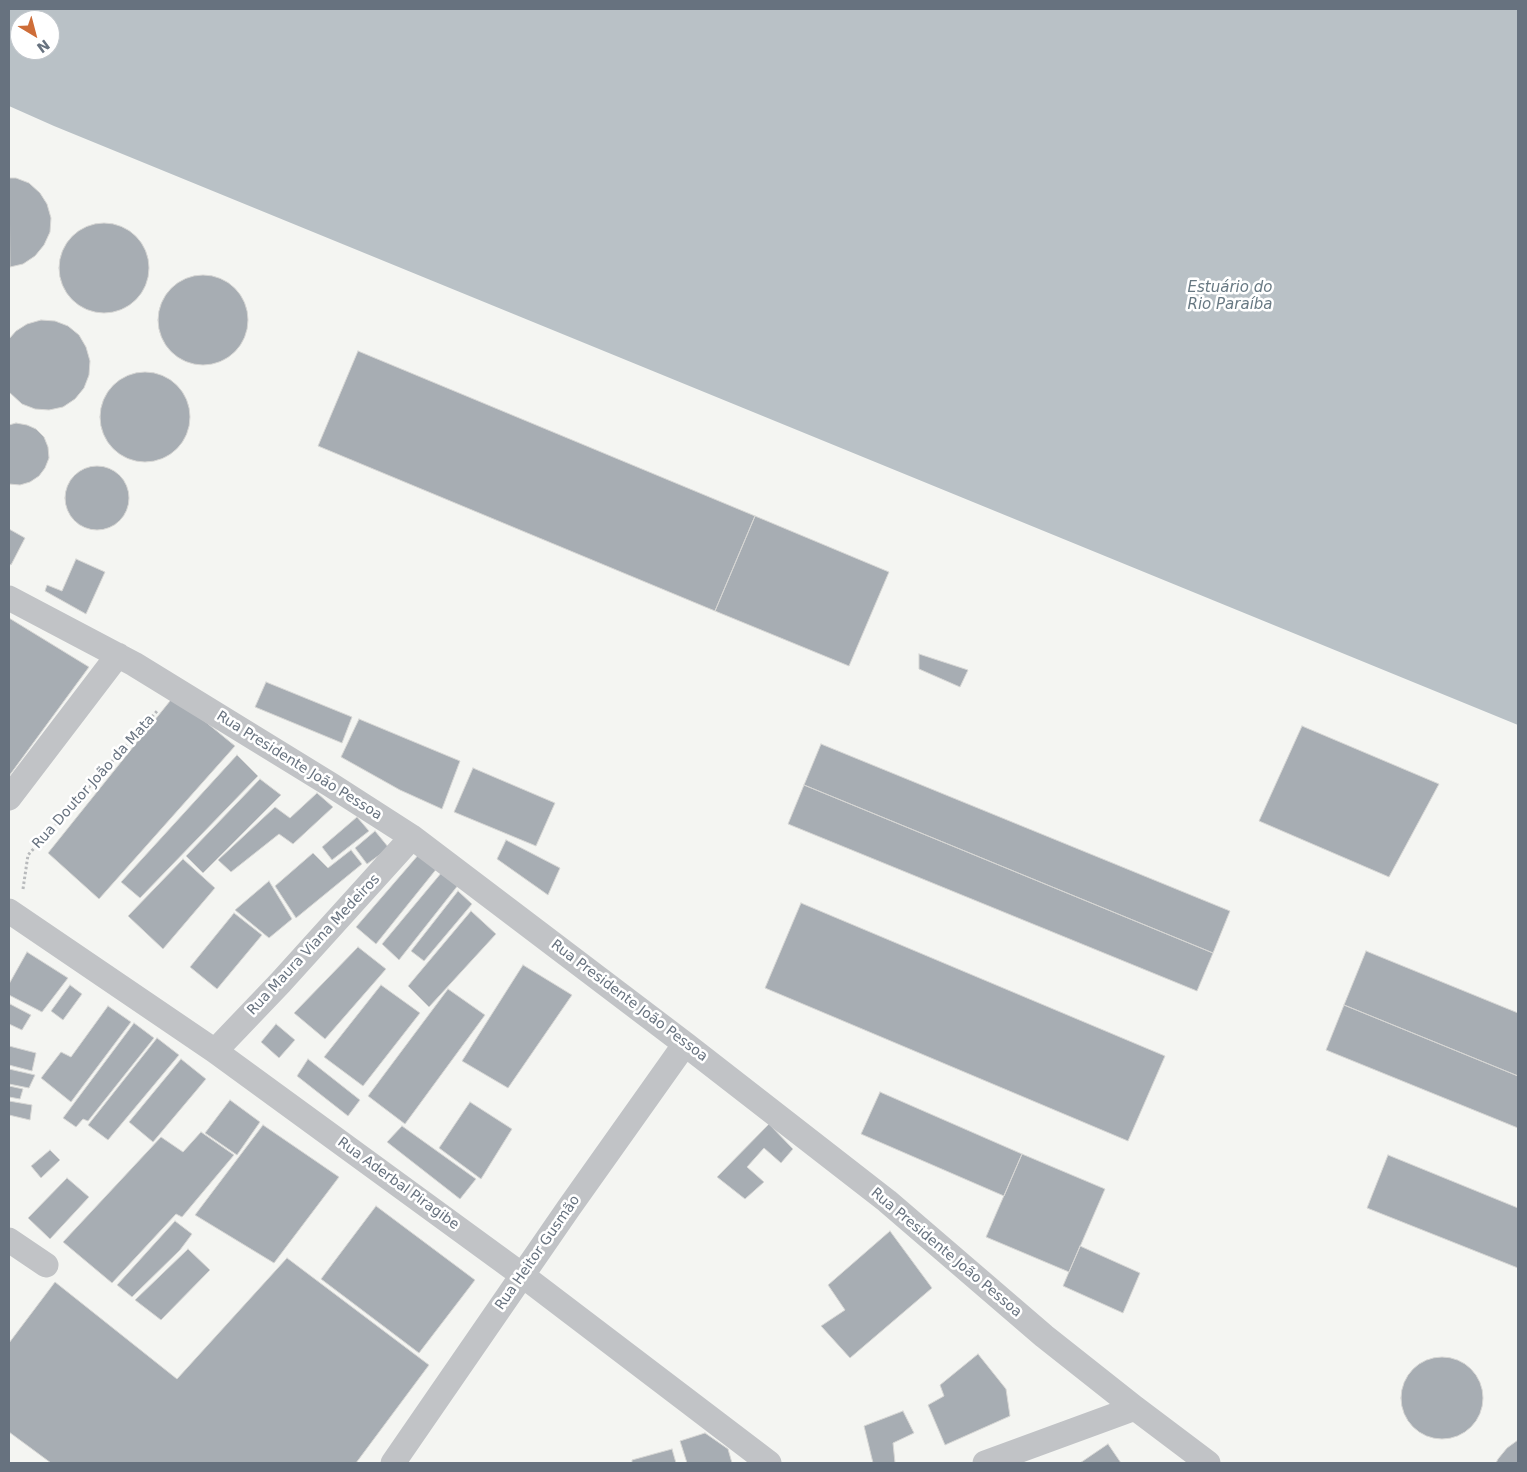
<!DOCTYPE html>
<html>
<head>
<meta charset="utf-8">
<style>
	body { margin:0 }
	#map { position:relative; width:1527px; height:1472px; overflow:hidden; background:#f4f5f2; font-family:"DejaVu Sans",sans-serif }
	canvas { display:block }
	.frame { position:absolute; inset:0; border:10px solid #67727f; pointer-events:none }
	.north { position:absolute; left:10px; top:10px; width:50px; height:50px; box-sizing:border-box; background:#fff; border:1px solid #c2c7cc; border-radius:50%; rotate:143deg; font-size:14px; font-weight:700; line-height:20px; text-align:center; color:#67727f }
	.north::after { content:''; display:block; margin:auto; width:18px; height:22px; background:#ce6d38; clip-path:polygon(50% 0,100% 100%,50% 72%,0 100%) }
</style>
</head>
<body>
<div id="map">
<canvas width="1527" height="1472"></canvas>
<div class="frame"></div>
<div class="north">N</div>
</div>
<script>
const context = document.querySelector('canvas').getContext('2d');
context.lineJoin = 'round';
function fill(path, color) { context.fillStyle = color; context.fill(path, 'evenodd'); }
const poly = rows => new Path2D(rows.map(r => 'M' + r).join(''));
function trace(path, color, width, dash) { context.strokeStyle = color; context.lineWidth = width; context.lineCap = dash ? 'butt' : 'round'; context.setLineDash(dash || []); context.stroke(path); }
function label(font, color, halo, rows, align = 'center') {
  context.font = font + ' "DejaVu Sans",sans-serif'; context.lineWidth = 5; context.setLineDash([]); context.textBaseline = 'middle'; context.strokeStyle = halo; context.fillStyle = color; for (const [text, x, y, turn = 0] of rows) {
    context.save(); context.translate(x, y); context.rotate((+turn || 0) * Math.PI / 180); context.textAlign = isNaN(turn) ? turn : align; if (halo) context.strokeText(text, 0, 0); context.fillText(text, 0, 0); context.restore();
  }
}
const water = poly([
	[9,9,1518,9,1518,725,54,126,9,106],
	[20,20,50,20,50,50,20,50]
]);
const building = poly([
	[9,178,16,178,29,183,40,193,47,204,51,218,50,232,44,245,35,256,23,264,10,267,9,178],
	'59 268a45 45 0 1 1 90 0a45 45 0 1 1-90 0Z',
	'158 320a45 45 0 1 1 90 0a45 45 0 1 1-90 0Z',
	[41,320,55,321,68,326,79,335,86,347,90,361,89,375,84,388,75,399,63,407,49,410,35,409,22,404,9,392,9,339,16,331,27,324,41,320],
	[358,351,755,516,715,611,318,446,358,351],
	'100 417a45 45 0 1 1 90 0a45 45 0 1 1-90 0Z',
	[16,423,27,425,36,429,44,437,48,447,49,458,45,468,39,476,30,482,20,485,9,484,9,425,16,423],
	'65 498a32 32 0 1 1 64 0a32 32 0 1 1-64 0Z',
	[755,516,889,572,849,666,715,611,755,516],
	[9,529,25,538,11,565,9,564,9,529],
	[76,559,105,572,86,614,45,591,47,585,62,591,76,559],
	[9,618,89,667,9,776,9,618],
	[919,654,968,670,960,687,919,669,919,654],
	[266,682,352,717,342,743,255,707,266,682],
	[174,696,235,746,99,899,48,853,174,696],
	[359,719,460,761,442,809,400,790,341,757,359,719],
	[1302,726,1439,784,1389,877,1259,821,1302,726],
	[821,744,1230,911,1213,953,804,785,821,744],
	[237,755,258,776,140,898,121,882,237,755],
	[473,768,555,803,536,846,454,812,473,768],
	[260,779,281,795,203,873,186,856,260,779],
	[804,785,1213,953,1197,991,788,824,804,785],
	[317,793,333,807,293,844,279,834,231,872,218,860,275,807,290,818,317,793],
	[357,817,369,831,332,860,322,847,357,817],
	[375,831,389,848,367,864,355,848,375,831],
	[506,840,560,868,548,895,497,859,506,840],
	[351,850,362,864,296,918,275,886,313,853,328,868,351,850],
	[420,853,438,867,376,944,356,927,420,853],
	[183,859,215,888,163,949,128,916,183,859],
	[442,872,459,884,399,960,382,944,442,872],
	[269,881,292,919,269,938,235,910,269,881],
	[458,891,472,904,424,961,411,951,458,891],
	[801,903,1165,1056,1128,1141,765,988,801,903],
	[471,911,496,934,429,1007,408,986,471,911],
	[234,913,262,935,217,989,190,967,234,913],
	[358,947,386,969,325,1039,294,1013,358,947],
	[1366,951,1518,1013,1518,1076,1344,1005,1366,951],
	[27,952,68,978,42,1012,9,995,9,984,27,952],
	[523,965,572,995,508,1088,462,1061,523,965],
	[70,985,82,994,63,1020,51,1011,70,985],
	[381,985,420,1013,363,1086,324,1057,381,985],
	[448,989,485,1015,405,1124,368,1096,448,989],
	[10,1004,31,1015,22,1030,9,1024,9,1007,10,1004],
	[1344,1005,1518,1076,1518,1128,1326,1050,1344,1005],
	[108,1006,131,1022,71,1102,41,1078,61,1052,71,1057,108,1006],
	[134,1023,154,1038,88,1121,83,1119,76,1127,63,1118,134,1023],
	[276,1024,295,1040,279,1058,261,1042,276,1024],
	[157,1038,179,1055,108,1140,88,1125,157,1038],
	[9,1046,36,1053,32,1071,9,1065,9,1046],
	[181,1059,206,1079,153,1142,129,1122,181,1059],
	[308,1059,360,1100,348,1116,297,1076,308,1059],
	[9,1069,35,1075,29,1088,9,1084,9,1069],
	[9,1086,23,1089,20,1099,9,1097,9,1086],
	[880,1092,1022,1154,1004,1196,861,1134,880,1092],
	[230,1100,260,1122,237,1155,205,1133,230,1100],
	[9,1101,32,1105,30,1120,9,1115,9,1101],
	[470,1102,512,1129,481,1179,439,1148,470,1102],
	[769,1124,793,1149,781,1163,764,1148,747,1167,764,1182,745,1199,717,1177,769,1124],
	[263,1125,339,1177,274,1263,195,1215,263,1125],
	[402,1126,476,1179,460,1199,387,1142,402,1126],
	[201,1132,234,1155,182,1217,176,1214,112,1283,63,1242,161,1137,183,1152,201,1132],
	[50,1150,60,1160,41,1178,31,1166,50,1150],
	[1022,1154,1105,1189,1069,1272,986,1237,1022,1154],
	[1388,1155,1518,1208,1518,1268,1367,1208,1388,1155],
	[67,1178,89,1197,50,1239,28,1218,67,1178],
	[376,1206,475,1280,419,1353,321,1279,376,1206],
	[175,1221,192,1234,180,1250,132,1297,117,1285,175,1221],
	[890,1231,932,1288,850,1358,821,1326,845,1310,828,1285,890,1231],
	[1080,1246,1140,1273,1123,1313,1063,1286,1080,1246],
	[188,1249,210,1270,161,1320,135,1300,188,1249],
	[287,1258,429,1365,356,1463,51,1463,9,1432,9,1343,55,1282,177,1379,287,1258],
	[978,1354,1006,1389,1010,1416,945,1445,928,1405,944,1396,940,1385,978,1354],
	'1401 1398a41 41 0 1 1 82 0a41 41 0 1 1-82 0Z',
	[903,1411,914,1433,893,1443,895,1463,873,1463,864,1426,903,1411],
	[705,1433,728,1449,732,1463,687,1463,680,1441,705,1433],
	[1518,1440,1518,1463,1496,1463,1498,1459,1507,1448,1518,1440],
	[1108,1444,1121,1463,1080,1463,1108,1444],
	[672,1449,676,1463,632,1463,632,1460,672,1449]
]);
const path = poly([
	[23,889,28,855,158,710]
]);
const street = poly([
	[9,598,134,664,331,785,412,837,685,1044,887,1201,1044,1336,1135,1408,1208,1463],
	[9,798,118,655],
	[9,911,215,1051,522,1275,769,1463],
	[215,1051,280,983,412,837],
	[9,1240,46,1265],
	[393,1463,568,1209,685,1044],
	[985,1463,1135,1408]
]);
const streetNames = [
	["Rua Presidente João Pessoa",299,766,32],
	["Rua Doutor João da Mata",94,782,-48],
	["Rua Maura Viana Medeiros",314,945,-47],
	["Rua Presidente João Pessoa",629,1001,37],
	["Rua Aderbal Piragibe",398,1184,36],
	["Rua Heitor Gusmão",538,1253,-55],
	["Rua Presidente João Pessoa",946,1253,40]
];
const waterNames = [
	["Estuário do",1230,288],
	["Rio Paraíba",1230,305]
];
fill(water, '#b9c1c6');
fill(building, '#a7adb3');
trace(building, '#d6d6d4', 1);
trace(path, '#b8babc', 3, [2.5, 2.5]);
trace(street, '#c1c3c6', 25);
label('14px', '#67727f', '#fff', streetNames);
label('italic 15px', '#687983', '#fff', waterNames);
</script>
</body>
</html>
